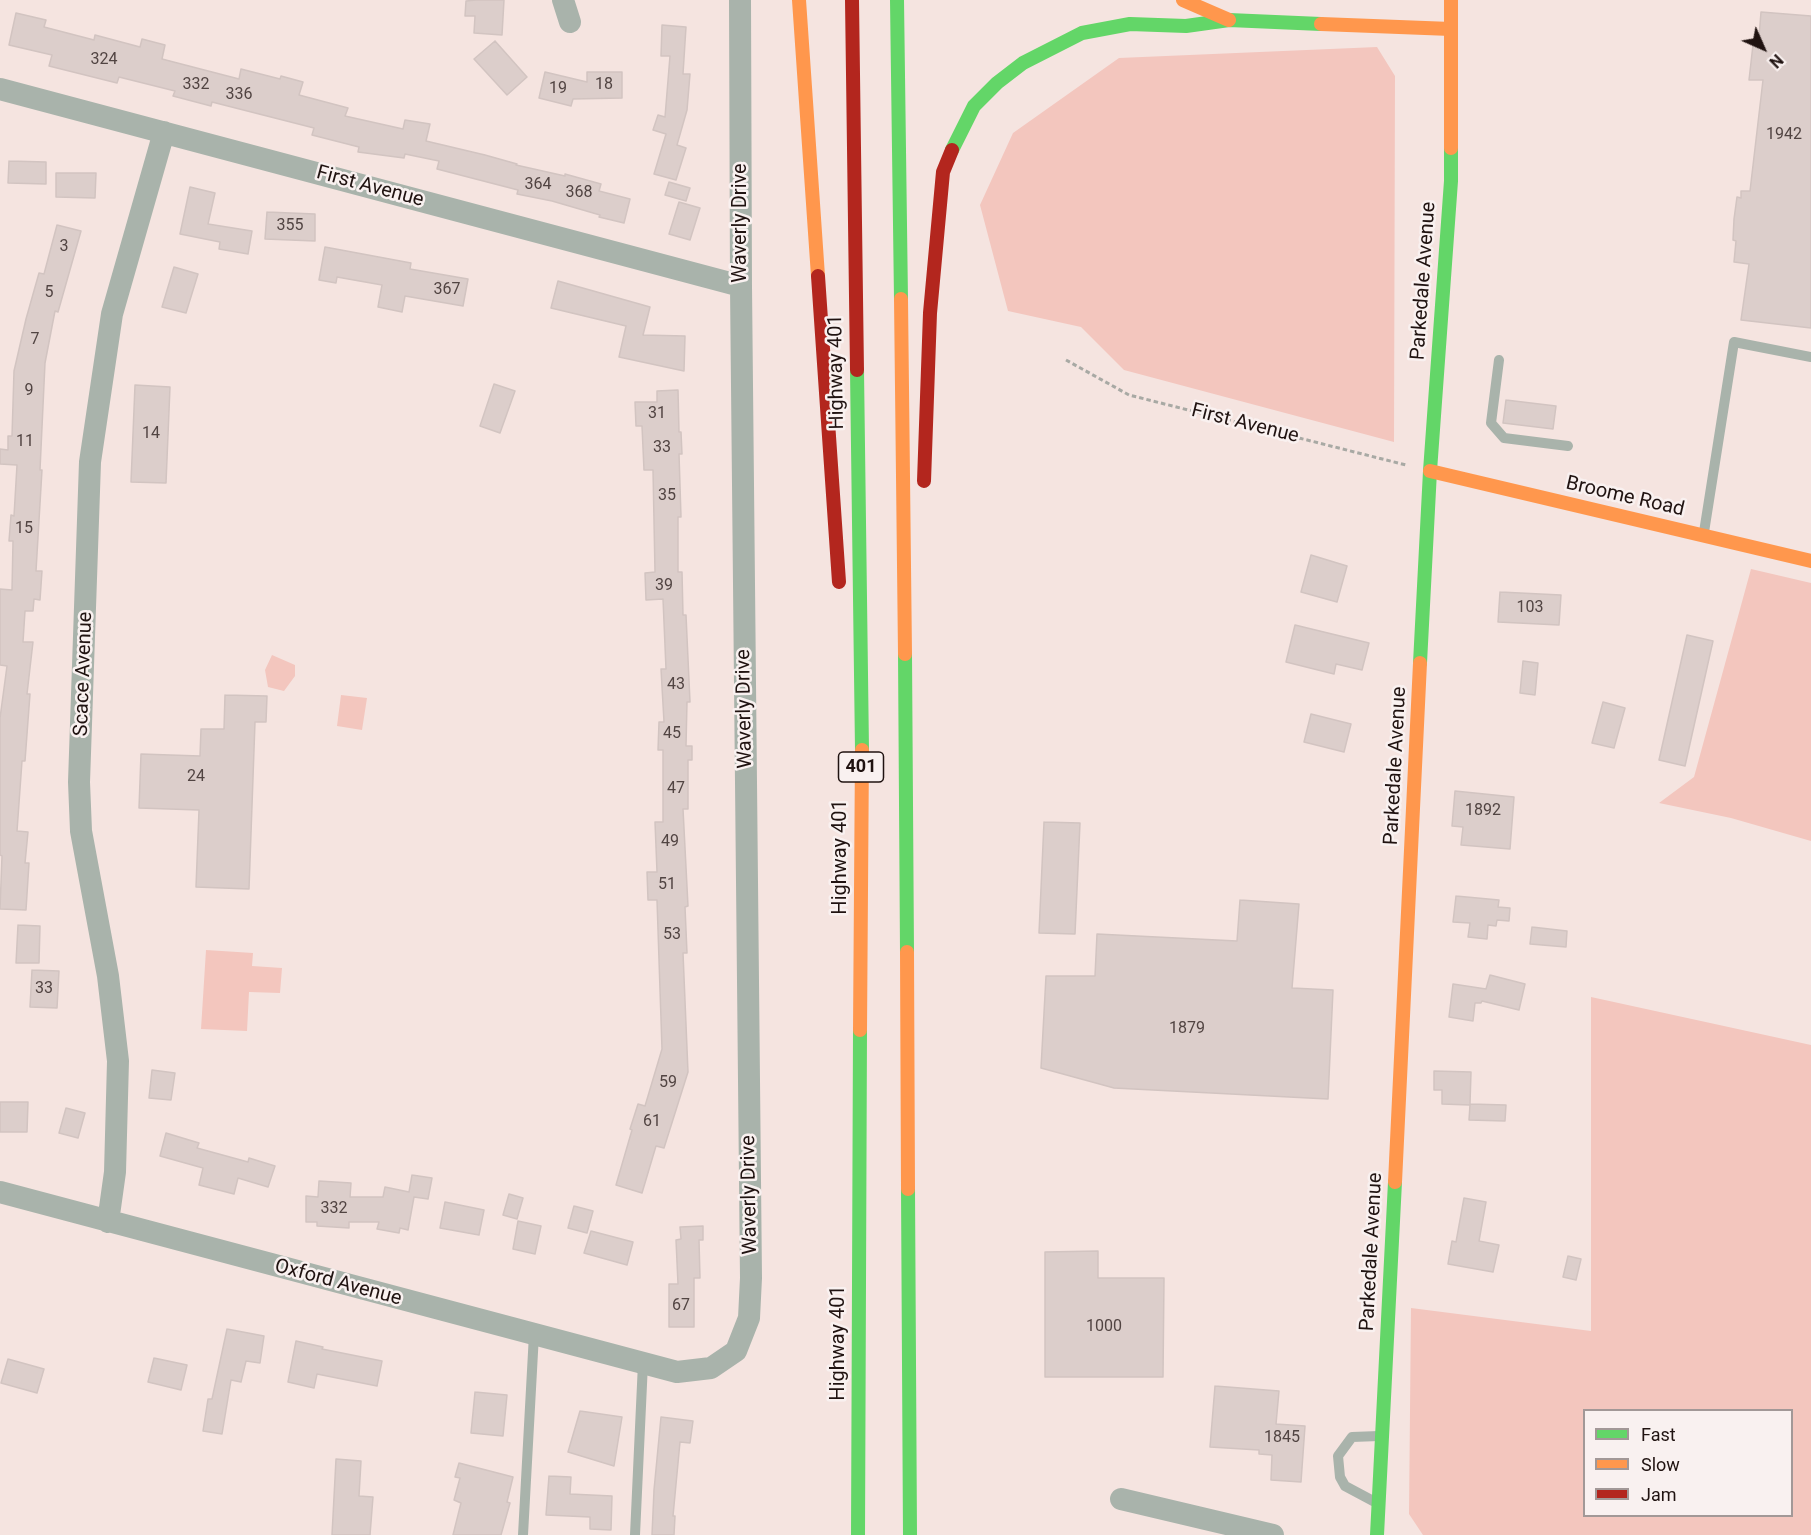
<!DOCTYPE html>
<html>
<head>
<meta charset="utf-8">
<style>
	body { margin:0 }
	#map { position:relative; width:1811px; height:1535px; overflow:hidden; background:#f5e4e0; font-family:Roboto,sans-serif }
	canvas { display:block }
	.legend { position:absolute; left:1583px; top:1409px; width:210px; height:108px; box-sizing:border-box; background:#f9f1f0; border:2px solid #a29897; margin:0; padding:8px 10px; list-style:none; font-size:18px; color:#201311 }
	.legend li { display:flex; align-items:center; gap:12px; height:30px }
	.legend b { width:30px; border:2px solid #a29897 }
	.north { position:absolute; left:1733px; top:18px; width:60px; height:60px; -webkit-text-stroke:4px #f9f1f0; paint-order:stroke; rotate:135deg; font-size:16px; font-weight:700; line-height:24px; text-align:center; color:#201311 }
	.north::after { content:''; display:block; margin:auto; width:21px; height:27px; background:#201311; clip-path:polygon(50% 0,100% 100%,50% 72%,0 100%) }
</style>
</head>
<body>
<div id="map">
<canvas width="1811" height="1535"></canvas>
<ul class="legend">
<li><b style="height:8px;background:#63d668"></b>Fast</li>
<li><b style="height:8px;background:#ff974d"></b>Slow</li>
<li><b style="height:8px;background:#b3261e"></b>Jam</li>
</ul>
<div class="north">N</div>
</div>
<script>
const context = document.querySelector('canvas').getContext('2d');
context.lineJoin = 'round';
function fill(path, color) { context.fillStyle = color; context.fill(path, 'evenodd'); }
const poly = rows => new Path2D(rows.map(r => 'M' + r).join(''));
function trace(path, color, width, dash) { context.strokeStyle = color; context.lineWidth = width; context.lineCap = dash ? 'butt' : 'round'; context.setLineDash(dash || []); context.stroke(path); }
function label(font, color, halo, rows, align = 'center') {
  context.font = font + ' Roboto,sans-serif'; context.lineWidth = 5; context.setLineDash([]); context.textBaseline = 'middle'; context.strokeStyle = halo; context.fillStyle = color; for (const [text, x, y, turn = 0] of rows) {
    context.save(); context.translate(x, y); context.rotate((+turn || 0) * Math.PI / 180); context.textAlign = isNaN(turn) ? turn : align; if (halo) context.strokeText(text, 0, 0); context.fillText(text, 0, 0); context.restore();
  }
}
const green = poly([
	[1377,47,1395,76,1394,442,1124,370,1081,327,1008,311,980,205,1013,133,1119,58],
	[1751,569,1811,583,1811,841,1731,818,1659,803,1694,777],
	[272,655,295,665,295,676,284,691,268,687,265,670],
	[341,695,367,698,362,730,337,726],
	[206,950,253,953,252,966,282,968,280,993,249,992,247,1031,201,1029],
	[1591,997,1811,1045,1811,1535,1423,1535,1409,1514,1411,1308,1591,1331],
	[1584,1410,1792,1410,1792,1516,1584,1516]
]);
const building = poly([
	[476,0,504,0,502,35,474,33,475,16,465,16,466,1,476,0],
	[1761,12,1811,16,1811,328,1741,320,1749,264,1734,262,1736,241,1733,240,1734,219,1737,197,1741,198,1741,191,1750,191,1763,80,1749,80,1754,36,1759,37,1761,12],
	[16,13,46,20,44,27,94,40,95,35,140,47,142,39,165,45,162,59,239,79,241,69,280,79,281,76,303,82,299,95,348,108,345,116,403,129,405,120,430,124,426,141,485,155,517,164,516,165,565,176,565,174,601,184,599,191,630,199,624,223,599,217,600,215,552,201,517,194,518,190,437,169,439,161,405,154,404,158,358,152,359,147,312,135,314,128,212,102,211,106,173,96,175,91,119,77,117,83,49,66,52,55,9,45,16,13],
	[662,25,686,27,683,74,690,74,687,110,677,145,686,148,676,180,654,174,666,134,653,130,658,115,665,117,670,56,661,56,662,25],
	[495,41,527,77,507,95,474,59,495,41],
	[545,72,587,82,587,72,622,72,622,98,573,99,571,106,539,98,545,72],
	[9,161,46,162,46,184,8,183,9,161],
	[56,173,96,173,95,198,56,197,56,173],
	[669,182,690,188,686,201,665,195,669,182],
	[190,187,215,193,208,224,252,231,248,254,219,249,220,242,180,234,190,187],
	[679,202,700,208,690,240,669,234,679,202],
	[267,212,315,214,315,241,265,239,267,212],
	[57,225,81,231,58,312,55,311,45,363,40,470,42,470,36,571,42,571,40,600,34,599,33,611,25,611,23,642,33,642,27,694,30,694,25,761,22,761,17,831,28,832,25,863,29,863,26,910,0,909,2,856,0,855,0,718,7,666,0,665,0,589,12,590,13,541,9,541,11,515,14,516,17,465,0,464,0,449,8,450,8,436,12,436,14,371,26,319,39,273,44,274,57,225],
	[325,247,411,263,410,269,468,279,463,306,405,296,402,312,378,307,382,285,337,277,336,283,319,280,325,247],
	[174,267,198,274,186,313,162,307,174,267],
	[558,281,650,307,643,335,685,336,684,371,619,357,626,326,551,308,558,281],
	[494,384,515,391,500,433,480,426,494,384],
	[135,385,170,387,166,483,131,482,135,385],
	[678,390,679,432,681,432,682,454,679,454,681,517,678,517,678,572,682,572,683,615,686,615,690,702,687,702,686,746,692,746,692,760,688,760,688,809,683,809,688,906,685,907,687,953,683,953,688,1072,664,1148,656,1146,642,1193,616,1185,632,1130,630,1129,638,1104,645,1106,662,1049,657,900,648,900,647,872,657,872,655,822,663,822,663,750,658,750,659,722,664,722,661,669,666,669,663,599,646,600,645,573,655,572,653,470,644,470,642,426,636,426,635,402,657,402,657,391,678,390],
	[1506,400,1556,406,1553,429,1503,423,1506,400],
	[1311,555,1347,566,1337,602,1301,592,1311,555],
	[1500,592,1561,595,1559,625,1498,622,1500,592],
	[1295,625,1369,643,1362,670,1336,664,1334,674,1286,662,1295,625],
	[1687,635,1713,641,1685,766,1659,760,1687,635],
	[1523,661,1538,663,1535,695,1520,693,1523,661],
	[225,695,267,696,266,722,255,722,249,889,196,887,199,810,139,808,141,754,200,756,201,729,224,729,225,695],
	[1603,702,1625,708,1614,748,1592,743,1603,702],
	[1311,714,1351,724,1344,752,1304,742,1311,714],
	[1455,791,1514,797,1510,849,1461,845,1463,827,1452,826,1455,791],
	[1044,822,1080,823,1075,934,1039,933,1044,822],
	[1456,896,1499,900,1498,907,1510,908,1509,921,1497,920,1496,926,1488,925,1487,939,1468,937,1470,923,1453,922,1456,896],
	[1240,900,1299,904,1292,988,1333,990,1328,1099,1114,1088,1041,1068,1046,976,1095,976,1097,934,1237,941,1240,900],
	[18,925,40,926,39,963,16,963,18,925],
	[1532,927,1567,931,1566,947,1530,944,1532,927],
	[32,970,59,971,57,1008,30,1007,32,970],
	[1490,975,1525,984,1519,1010,1482,1001,1481,1003,1475,1003,1473,1021,1449,1017,1453,984,1486,989,1490,975],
	[152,1070,175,1073,171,1100,149,1098,152,1070],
	[1434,1071,1471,1072,1470,1104,1506,1105,1505,1121,1469,1120,1470,1105,1442,1104,1442,1090,1434,1090,1434,1071],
	[0,1102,28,1102,27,1132,0,1132,0,1102],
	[66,1108,85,1113,78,1138,59,1133,66,1108],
	[166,1133,199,1143,197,1148,248,1162,249,1158,275,1166,268,1187,238,1178,234,1194,199,1185,203,1168,160,1156,166,1133],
	[412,1175,432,1178,428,1199,414,1197,408,1230,400,1228,399,1233,377,1229,379,1222,349,1222,349,1228,317,1226,317,1222,306,1222,306,1196,318,1197,319,1181,351,1183,350,1197,383,1197,385,1187,409,1192,412,1175],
	[509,1194,523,1198,517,1219,503,1215,509,1194],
	[1464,1198,1486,1202,1479,1241,1499,1245,1493,1272,1448,1264,1452,1241,1456,1242,1464,1198],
	[445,1202,484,1210,479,1235,440,1228,445,1202],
	[574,1206,593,1211,587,1233,568,1228,574,1206],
	[518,1221,541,1226,535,1254,513,1249,518,1221],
	[703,1226,703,1240,699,1240,700,1278,694,1278,694,1327,669,1327,669,1284,678,1284,676,1240,681,1239,680,1227,703,1226],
	[591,1231,633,1242,627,1265,584,1253,591,1231],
	[1098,1251,1098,1278,1164,1278,1163,1377,1045,1377,1045,1252,1098,1251],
	[1568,1256,1581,1259,1576,1280,1563,1277,1568,1256],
	[227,1329,264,1336,260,1363,246,1361,241,1382,231,1380,222,1434,203,1431,208,1399,212,1399,227,1329],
	[296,1341,323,1347,322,1349,382,1361,377,1386,317,1374,314,1388,288,1382,296,1341],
	[154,1358,187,1365,181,1390,148,1382,154,1358],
	[8,1359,44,1369,37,1393,1,1383,8,1359],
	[1215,1386,1279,1391,1276,1424,1305,1426,1301,1482,1271,1480,1272,1455,1259,1454,1259,1450,1210,1447,1215,1386],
	[475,1392,507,1395,503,1436,471,1433,475,1392],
	[580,1411,622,1417,614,1466,568,1452,580,1411],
	[661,1417,693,1421,690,1443,680,1442,673,1516,675,1516,674,1535,652,1535,654,1490,661,1417],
	[336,1459,361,1461,359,1496,373,1497,370,1535,332,1535,336,1459],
	[459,1463,513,1477,507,1502,510,1503,501,1535,453,1535,461,1503,454,1500,460,1478,455,1477,459,1463],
	[549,1476,571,1477,570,1494,612,1496,611,1530,590,1529,590,1517,546,1515,549,1476]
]);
const path = poly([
	[1066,360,1129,395,1406,465]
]);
const lane = poly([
	[1499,360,1491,423,1504,438,1568,446],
	[1704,532,1734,342,1811,357],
	[1375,1502,1345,1486,1340,1477,1338,1456,1352,1437,1379,1436],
	[523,1535,534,1334],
	[635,1535,643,1363]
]);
const street = poly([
	[563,0,570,22],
	[0,89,741,286],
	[0,1192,677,1372,711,1368,736,1351,749,1318,751,1278,741,286,740,0],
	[108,1222,115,1172,118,1061,108,976,81,831,79,782,90,462,112,314,164,132],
	[1121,1499,1273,1535]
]);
const fast = poly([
	[897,0,901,299],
	[952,150,974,106,997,83,1023,63,1082,33,1130,24,1186,26,1229,20,1321,24],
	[857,370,862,750],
	[905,654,907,952],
	[1420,663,1430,471,1451,181,1451,148],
	[908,1189,910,1535],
	[858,1535,860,1030],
	[1377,1535,1395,1182]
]);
const slow = poly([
	[799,0,818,276],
	[1183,0,1229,20],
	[1451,0,1451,148],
	[1321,24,1451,29],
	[901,299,905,654],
	[1430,471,1811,561],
	[907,952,908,1189],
	[860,1030,862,750],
	[1395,1182,1420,663]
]);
const jam = poly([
	[852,0,857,370],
	[818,276,839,582],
	[924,481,930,313,943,172,952,150]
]);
const numberNames = [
	["324",104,60],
	["332",196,85],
	["18",604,85],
	["19",558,89],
	["336",239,95],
	["1942",1784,135],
	["364",538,185],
	["368",579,193],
	["355",290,226],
	["3",64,247],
	["367",447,290],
	["5",49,293],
	["7",35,340],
	["9",29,391],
	["31",657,414],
	["14",151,434],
	["11",25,442],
	["33",662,448],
	["35",667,496],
	["15",24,529],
	["39",664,586],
	["103",1530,608],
	["43",676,685],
	["45",672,734],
	["24",196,777],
	["47",676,789],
	["1892",1483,811],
	["49",670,842],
	["51",667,885],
	["53",672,935],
	["33",44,989],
	["1879",1187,1029],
	["59",668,1083],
	["61",652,1122],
	["332",334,1209],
	["67",681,1306],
	["1000",1104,1327],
	["1845",1282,1438]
];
const shields = [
	[861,767,45]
];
const shieldNames = [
	["401",861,767]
];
const streetNames = [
	["First Avenue",370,187,15],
	["Waverly Drive",741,223,-90],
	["Parkedale Avenue",1424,281,-86],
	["Highway 401",837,372,-91],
	["First Avenue",1245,424,14],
	["Broome Road",1625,497,13],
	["Scace Avenue",84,674,-88],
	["Waverly Drive",745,709,-91],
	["Parkedale Avenue",1396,766,-87],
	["Highway 401",841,857,-90],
	["Waverly Drive",750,1195,-91],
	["Parkedale Avenue",1372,1252,-87],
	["Oxford Avenue",338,1283,15],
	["Highway 401",839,1343,-90]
];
fill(green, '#f3c6be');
fill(building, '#dccecb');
trace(building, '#d2c4c1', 1.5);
trace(path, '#a8a9a4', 3, [4.5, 3]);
trace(lane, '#a9b3ab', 10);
trace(street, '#a9b3ab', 22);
trace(fast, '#63d668', 14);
trace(slow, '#ff974d', 14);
trace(jam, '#b3261e', 14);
label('16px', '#514442', null, numberNames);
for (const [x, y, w] of shields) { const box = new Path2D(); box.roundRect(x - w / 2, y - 15, w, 30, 4.5); context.fillStyle = '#f9f1f0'; context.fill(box); trace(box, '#201311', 1.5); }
label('bold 18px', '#201311', null, shieldNames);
label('20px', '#201311', '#f9f1f0', streetNames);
</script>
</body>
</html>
